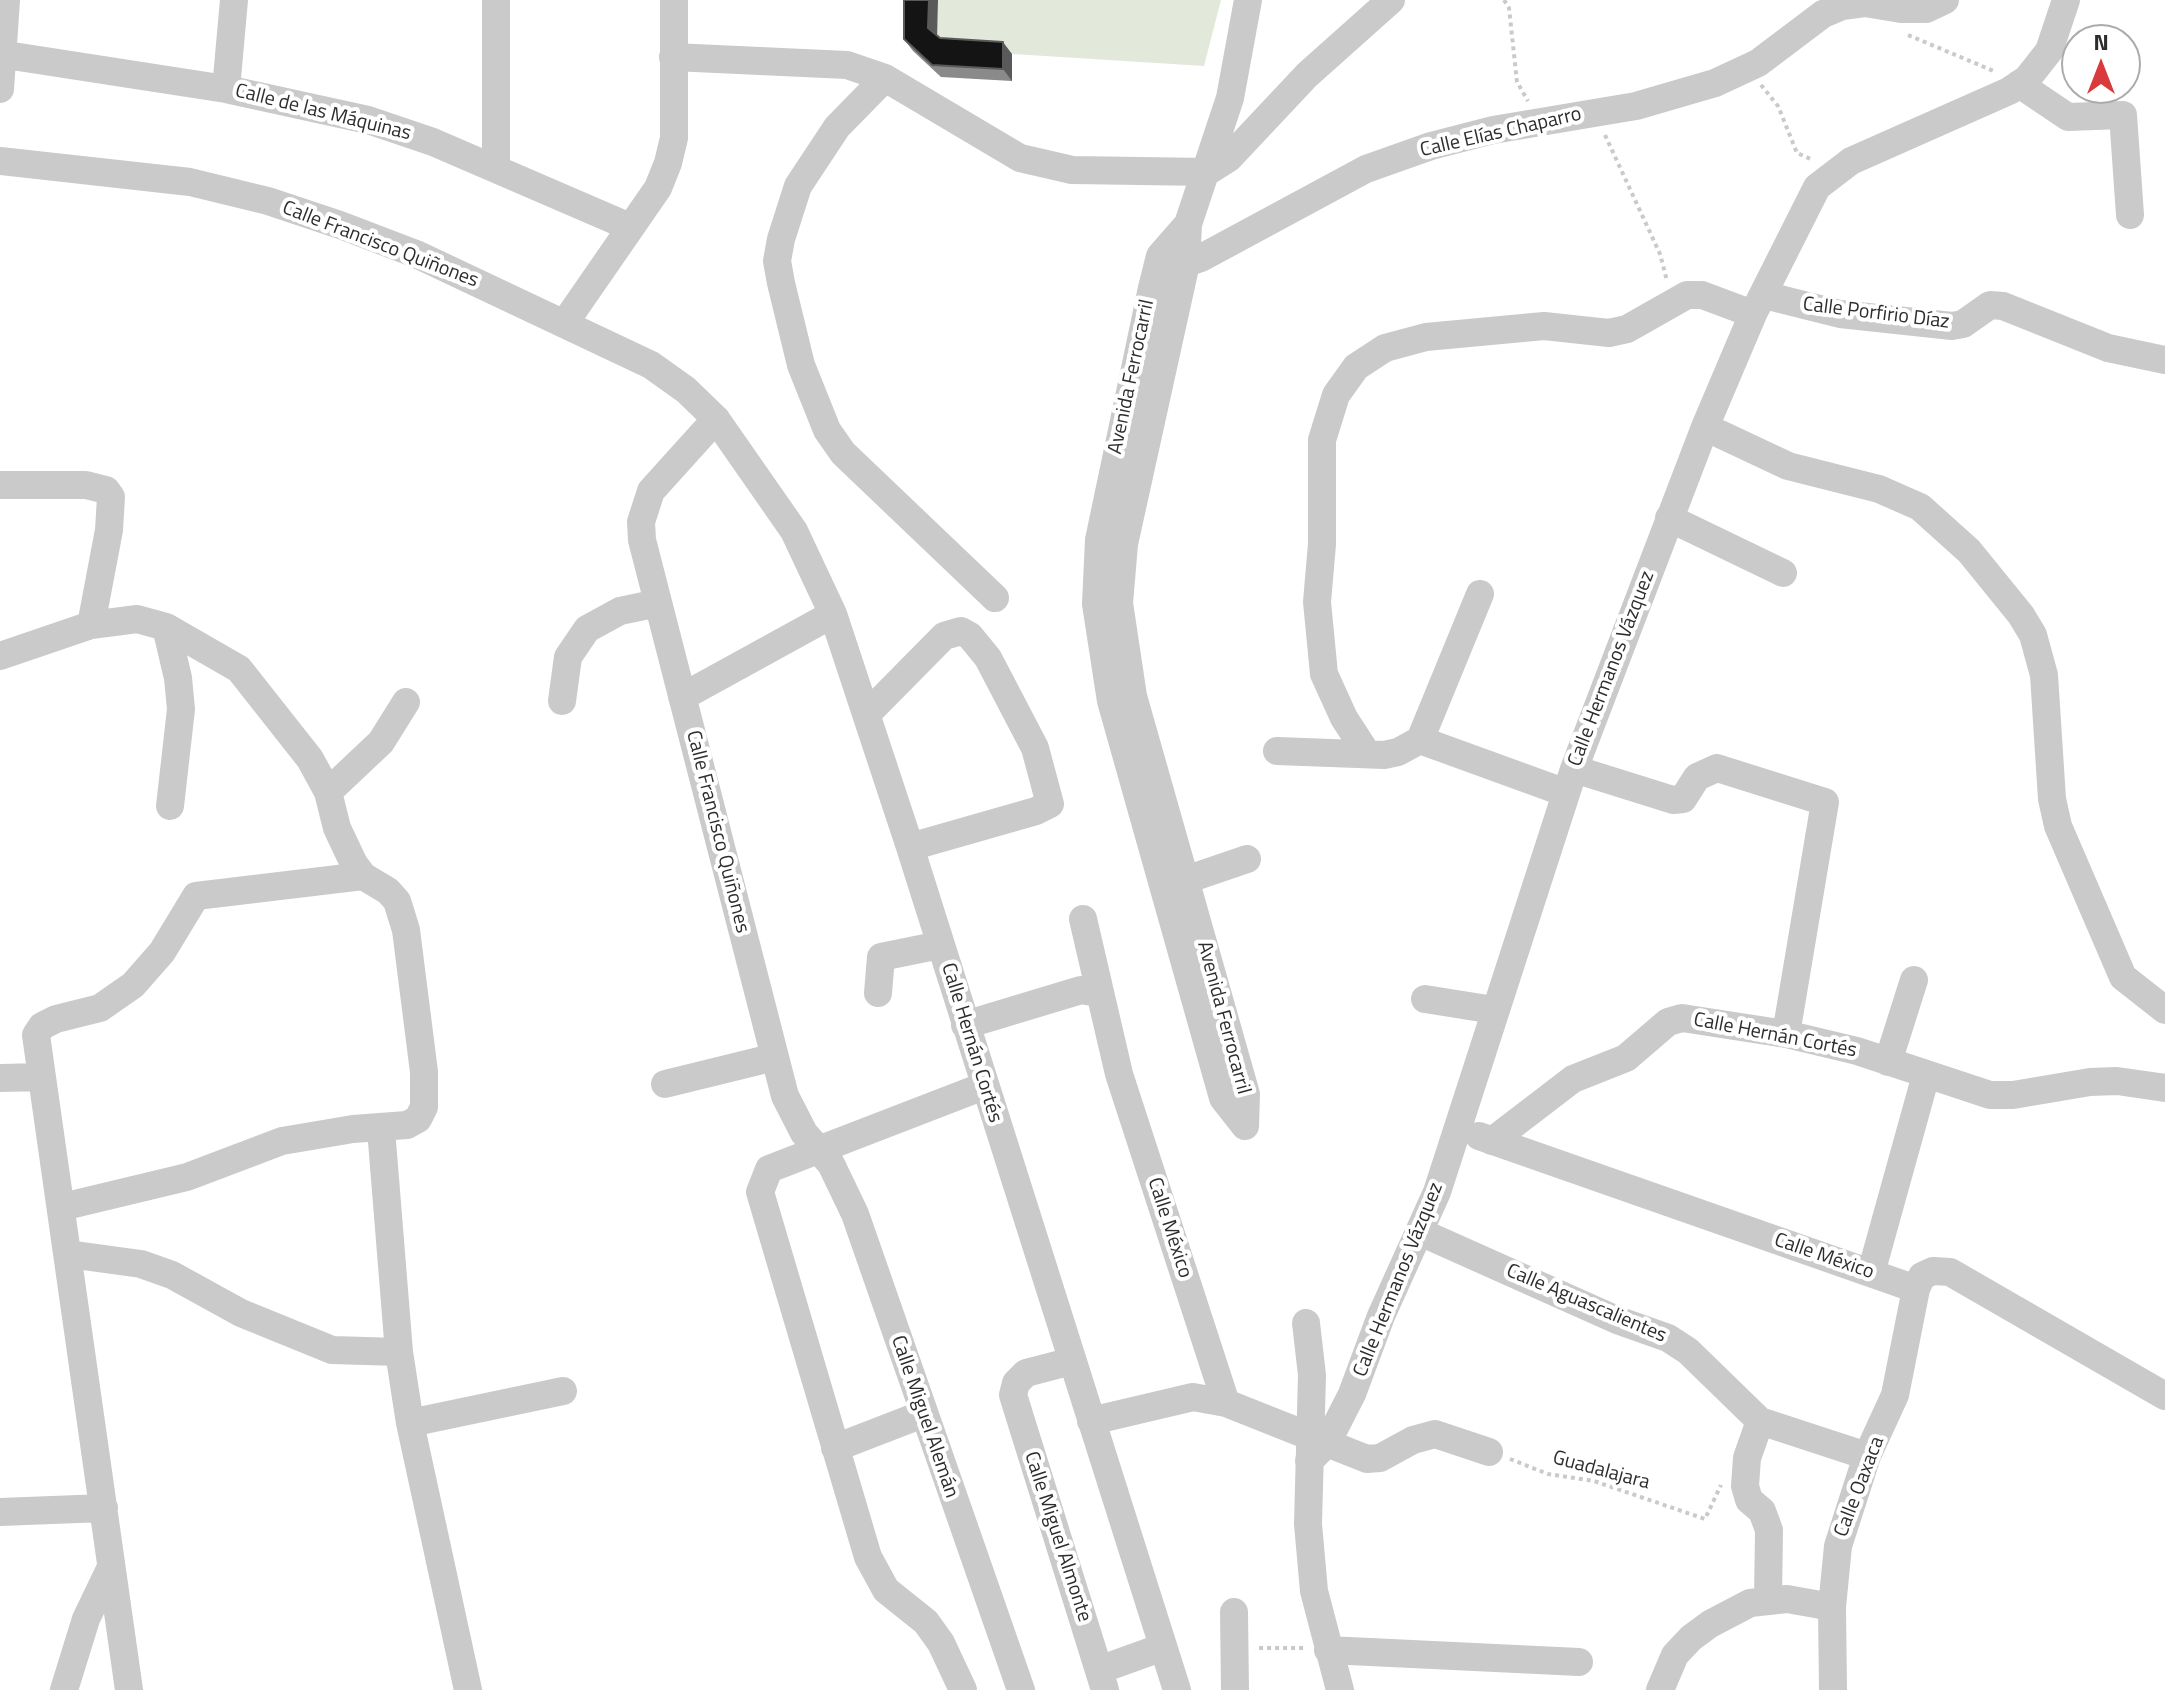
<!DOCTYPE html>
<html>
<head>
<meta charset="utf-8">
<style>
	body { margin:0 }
	#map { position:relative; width:2165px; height:1690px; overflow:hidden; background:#fff; font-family:"Titillium Web",sans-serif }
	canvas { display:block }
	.north { position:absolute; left:2061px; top:24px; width:80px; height:80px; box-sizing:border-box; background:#fff; border:2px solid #ababab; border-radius:50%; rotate:0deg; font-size:22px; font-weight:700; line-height:32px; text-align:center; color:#2d2d2d }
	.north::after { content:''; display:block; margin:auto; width:28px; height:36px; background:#d93a3b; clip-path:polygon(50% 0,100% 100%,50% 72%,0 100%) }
</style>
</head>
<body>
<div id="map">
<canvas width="2165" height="1690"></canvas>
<div class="north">N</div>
</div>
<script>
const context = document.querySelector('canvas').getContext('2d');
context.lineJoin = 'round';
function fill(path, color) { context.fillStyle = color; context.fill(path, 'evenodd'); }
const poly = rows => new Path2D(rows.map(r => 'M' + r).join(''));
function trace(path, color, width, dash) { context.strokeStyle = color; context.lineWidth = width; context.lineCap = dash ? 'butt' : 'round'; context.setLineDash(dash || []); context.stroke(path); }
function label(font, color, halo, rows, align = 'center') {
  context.font = font + ' "Titillium Web",sans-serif'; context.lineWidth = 8; context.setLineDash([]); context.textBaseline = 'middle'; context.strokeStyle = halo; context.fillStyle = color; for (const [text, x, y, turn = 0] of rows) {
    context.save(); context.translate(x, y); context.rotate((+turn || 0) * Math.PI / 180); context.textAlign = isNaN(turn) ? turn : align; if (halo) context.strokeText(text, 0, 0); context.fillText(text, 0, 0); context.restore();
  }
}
const green = poly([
	[938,0,1221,0,1204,66,949,50,937,41]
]);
const path = poly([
	[1504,0,1509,8,1517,82,1528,101],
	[1908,35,1996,72],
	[1761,85,1778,106,1797,153,1813,160],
	[1605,135,1660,254,1667,281],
	[1510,1459,1548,1474,1594,1481,1705,1519,1721,1485],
	[1259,1648,1306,1648]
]);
const minor = poly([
	[0,54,226,89,368,120,433,142,630,227],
	[673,57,847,65,885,78,1020,158,1072,170,1207,172,1229,158,1307,75,1391,0],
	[885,78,837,127,798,186,781,239,777,261,781,283,801,365,827,430,843,453,995,598],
	[2019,84,2068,117,2123,115,2130,215],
	[0,89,6,0],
	[226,89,234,0],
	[0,161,190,182,268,201,340,225,416,254,651,365,686,390,716,419,794,531,833,614,910,847,1177,1690],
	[496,168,496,0],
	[1188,224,1160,256,1152,288,1099,540,1096,604,1111,701,1223,1098,1245,1126],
	[1172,259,1186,263,1201,258,1366,169,1431,146,1493,130,1636,106,1715,83,1758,63,1823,14,1842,6,1865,3,1901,9,1926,9,1945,0],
	[1764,295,1840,314,1952,326,1963,324,1990,305,2003,306,2108,348,2165,360],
	[564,324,658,188,668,163,674,138,674,0],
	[716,419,651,491,641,522,642,540,785,1096,804,1133,831,1164,855,1214,1021,1690],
	[1705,427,1788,466,1879,489,1920,507,1969,551,2021,615,2033,635,2044,675,2052,799,2058,826,2123,977,2165,1010],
	[0,485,86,485,106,490,111,497,109,530,91,625],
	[1669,518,1783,573],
	[166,627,178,678,181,709,170,806],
	[0,656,91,625,137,619,166,627,239,669,310,759,328,792,337,828,354,864,363,876,388,891,397,901,406,930,424,1072,424,1107,418,1119,407,1125,353,1129,282,1141,187,1177,62,1207],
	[682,697,833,614],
	[562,701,568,657,587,629,620,611,658,603],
	[867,714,944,636,961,631,970,636,988,658,1035,748,1050,804,1036,811,910,847],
	[1420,740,1480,594],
	[1277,751,1384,755,1398,752,1420,740,1566,793],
	[1366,752,1344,718,1324,674,1317,602,1322,544,1322,440,1336,395,1356,367,1385,348,1426,337,1544,326,1609,333,1627,329,1687,295,1702,295,1753,314],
	[1574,769,1673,800,1683,799,1697,777,1717,768,1825,802,1786,1034],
	[328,792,381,742,406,702],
	[1168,886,1247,859],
	[1083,919,1119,1074,1226,1403],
	[878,993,881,957,940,945],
	[1425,999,1494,1010],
	[965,1025,1081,990,1098,993],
	[1888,1062,1914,980],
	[0,1078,41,1077],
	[665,1084,775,1057],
	[1245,1126,1246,1094,1133,696,1119,603,1124,544,1186,263,1188,224,1230,98,1248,0],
	[381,1129,399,1352,410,1423,468,1690],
	[1479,1136,1916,1289],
	[1492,1141,1573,1079,1626,1058,1668,1022,1682,1018,1786,1034,1857,1051,1990,1095,2013,1095,2090,1082,2117,1081,2165,1088],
	[1420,1232,1617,1320,1668,1338,1688,1351,1760,1421,1867,1456],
	[68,1254,141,1264,172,1275,241,1313,332,1350,399,1352],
	[1871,1273,1926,1075],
	[1306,1323,1312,1375,1308,1524,1314,1591,1340,1690],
	[1072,1361,1026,1373,1016,1383,1013,1395,1105,1690],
	[1091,1421,1193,1397,1226,1403,1367,1459,1380,1458,1413,1440,1435,1434,1489,1452],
	[1760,1421,1747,1458,1745,1486,1749,1500,1762,1511,1769,1530,1768,1600],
	[410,1423,563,1391],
	[835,1448,923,1414],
	[1309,1461,1327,1443,1352,1394,1381,1316,1437,1192,1574,769,1705,427,1753,314,1817,187,1851,161,2009,91,2027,79,2049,51,2066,0],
	[0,1512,104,1508],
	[1234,1612,1235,1690],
	[1328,1650,1579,1662],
	[1099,1670,1163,1647],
	[64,1690,86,1619,110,1569],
	[129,1690,36,1035,42,1026,56,1019,100,1008,133,985,162,952,196,896,363,876],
	[963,1690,941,1643,926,1622,886,1590,868,1557,760,1192,769,1169,984,1086],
	[1660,1690,1675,1655,1691,1638,1710,1624,1750,1603,1787,1599,1832,1607],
	[1833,1690,1832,1607,1838,1546,1867,1456,1895,1395,1916,1289,1922,1276,1933,1271,1950,1272,2165,1396]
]);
const wall = poly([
	[937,36,940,38,1012,54,1012,81,941,77,913,51,904,39]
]);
const shadedWall = poly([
	[929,0,938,0,937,41,928,28],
	[1003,42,1012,54,1012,81,1003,69]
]);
const building = poly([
	[904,0,929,0,928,28,940,38,1003,42,1003,69,932,65,904,39,904,0]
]);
const streetNames = [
	["Calle de las Máquinas",323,113,14],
	["Calle Elías Chaparro",1501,133,-13],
	["Calle Francisco Quiñones",380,245,21],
	["Calle Porfirio Díaz",1876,314,7],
	["Avenida Ferrocarril",1132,377,-78],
	["Calle Hermanos Vázquez",1612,669,-69],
	["Calle Francisco Quiñones",717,832,76],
	["Avenida Ferrocarril",1223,1018,75],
	["Calle Hernán Cortés",1775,1036,11],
	["Calle Hernán Cortés",971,1043,73],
	["Calle México",1169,1228,72],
	["Calle México",1824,1257,19],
	["Calle Hermanos Vázquez",1399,1280,-68],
	["Calle Aguascalientes",1586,1304,23],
	["Calle Miguel Alemán",924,1417,71],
	["Guadalajara",1601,1471,15],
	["Calle Oaxaca",1860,1487,-69],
	["Calle Miguel Almonte",1057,1537,72]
];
fill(green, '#e2e9db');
trace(path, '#cacaca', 4, [4, 4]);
trace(minor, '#cacaca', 28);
fill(wall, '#8a8a8a');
fill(shadedWall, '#5a5a5a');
fill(building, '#141414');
trace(building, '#5a5a5a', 2);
label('20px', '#2d2d2d', '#fff', streetNames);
</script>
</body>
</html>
